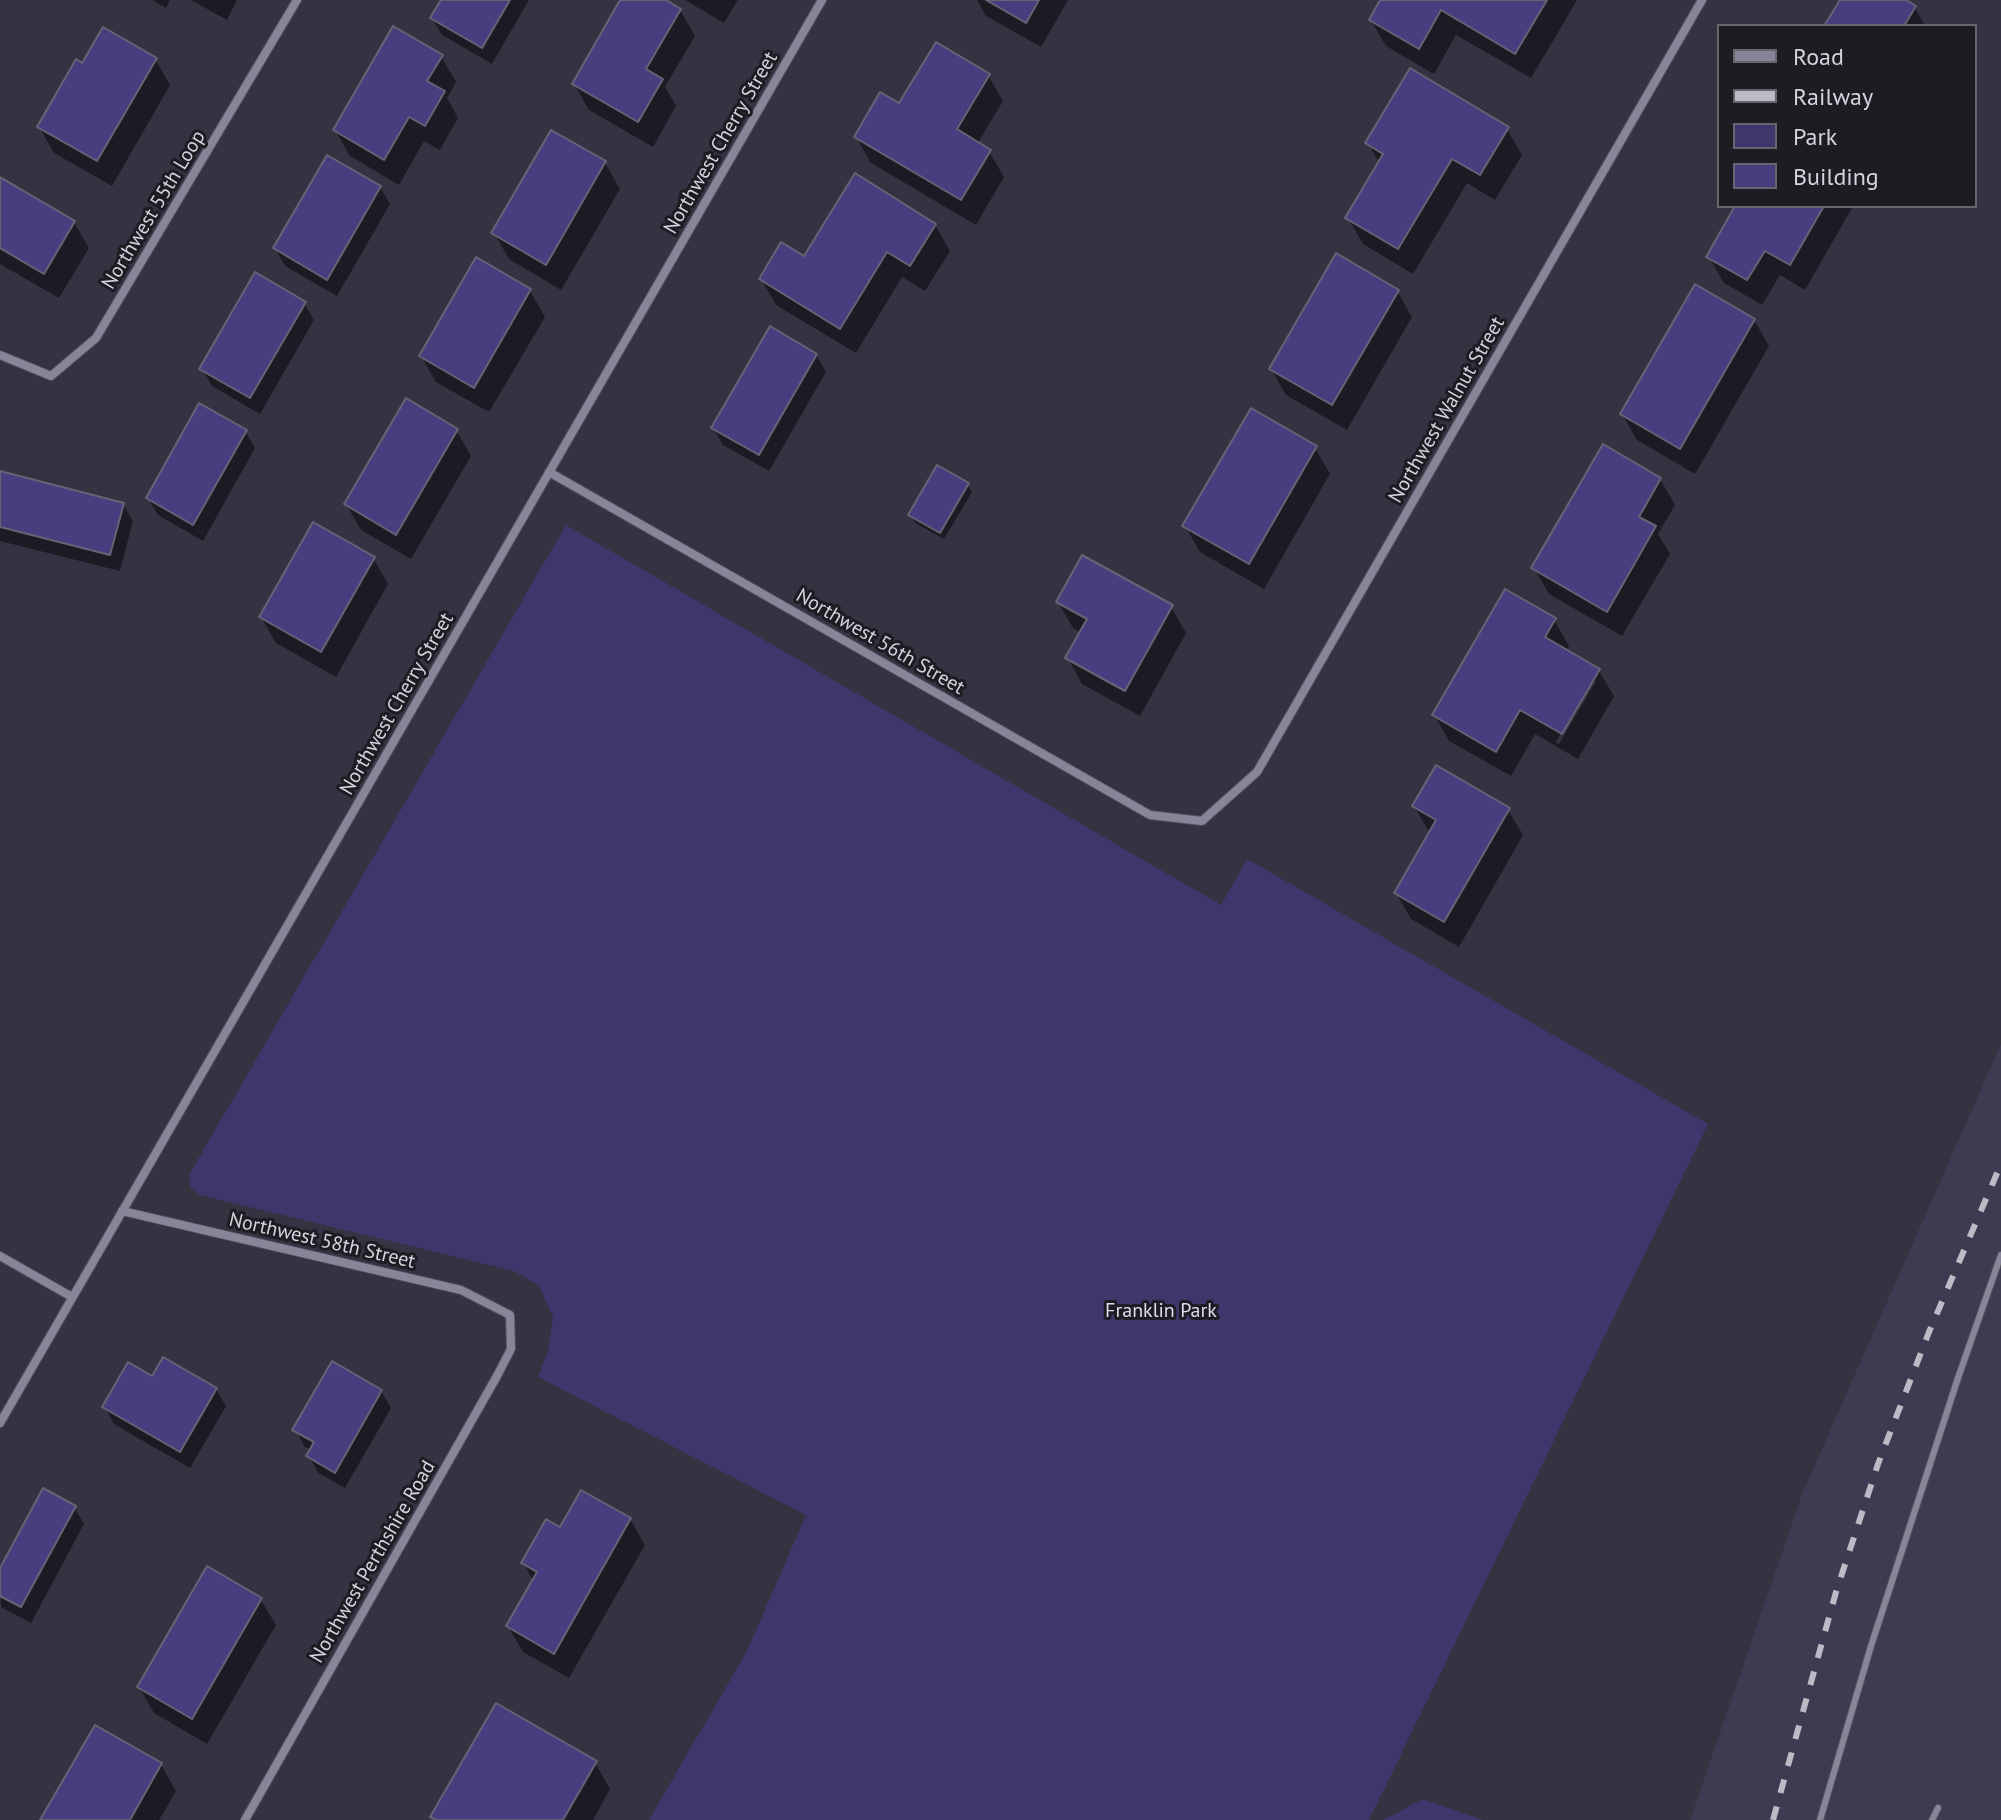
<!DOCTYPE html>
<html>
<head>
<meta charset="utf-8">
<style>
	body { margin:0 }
	#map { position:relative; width:2001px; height:1820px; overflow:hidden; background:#343342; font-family:"PT Sans",sans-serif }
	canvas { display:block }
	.legend { position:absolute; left:1717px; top:24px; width:260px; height:184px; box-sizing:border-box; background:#1c1c23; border:2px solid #66666e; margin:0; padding:10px 14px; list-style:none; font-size:24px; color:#d4d4de }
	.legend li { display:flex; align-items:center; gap:16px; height:40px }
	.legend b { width:40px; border:2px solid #66666e }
</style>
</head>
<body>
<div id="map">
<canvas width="2001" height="1820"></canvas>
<ul class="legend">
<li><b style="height:10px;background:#878698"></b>Road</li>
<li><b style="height:10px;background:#bbbbc6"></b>Railway</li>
<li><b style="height:22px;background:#3e376b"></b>Park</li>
<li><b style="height:22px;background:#473e80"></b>Building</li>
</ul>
</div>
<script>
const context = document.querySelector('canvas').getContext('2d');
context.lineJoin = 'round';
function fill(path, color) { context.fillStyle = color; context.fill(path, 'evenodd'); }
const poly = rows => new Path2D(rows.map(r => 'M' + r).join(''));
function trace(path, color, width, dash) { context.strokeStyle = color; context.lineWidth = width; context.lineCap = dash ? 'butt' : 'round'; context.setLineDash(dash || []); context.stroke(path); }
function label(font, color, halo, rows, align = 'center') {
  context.font = font + ' "PT Sans",sans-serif'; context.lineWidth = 6; context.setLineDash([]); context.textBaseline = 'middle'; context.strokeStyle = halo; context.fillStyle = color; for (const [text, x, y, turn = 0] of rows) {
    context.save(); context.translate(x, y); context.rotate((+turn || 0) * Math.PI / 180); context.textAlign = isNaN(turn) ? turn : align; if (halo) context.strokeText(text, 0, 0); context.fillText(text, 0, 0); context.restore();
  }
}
const built = poly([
	[2001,1044,2001,1820,1690,1820,1803,1492]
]);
const green = poly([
	[566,525,1221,905,1247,859,1708,1124,1369,1820,649,1820,747,1651,806,1515,538,1377,548,1352,553,1317,539,1286,514,1271,200,1195,191,1188,189,1175],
	[1423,1799,1483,1820,1383,1820]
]);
const shadow = poly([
	[152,0,170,0,166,8],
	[191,0,237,0,227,20],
	[443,0,529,0,492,64,442,35,432,18],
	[622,0,662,0,680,10,695,36,665,87,676,106,653,147,589,110,574,84],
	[685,0,738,0,724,23],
	[977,0,1068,0,1041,47,986,16],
	[1383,0,1577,0,1531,78,1456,35,1434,74,1386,46,1371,20],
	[1842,0,1902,0,1915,8,1925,26,1826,26],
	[441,56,456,82,447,98,458,118,440,150,424,141,399,185,350,156,335,130],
	[155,59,170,85,112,186,54,153,39,127,83,66],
	[988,75,1003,101,977,144,989,151,1004,177,976,225,871,163,856,137,900,106],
	[1507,129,1522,155,1495,200,1467,183,1413,274,1363,244,1348,218,1380,164,1368,143],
	[605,163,620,189,561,290,509,259,494,233],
	[0,179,74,222,89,248,59,298,0,264],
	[380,187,390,204,337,296,285,266,275,248],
	[1738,206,1853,206,1805,290,1780,275,1762,305,1724,283,1709,257],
	[935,225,950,251,925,291,902,277,856,353,776,305,761,279,805,259],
	[530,291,545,317,489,412,436,382,421,356],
	[1397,291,1412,317,1347,430,1286,395,1271,369],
	[304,303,314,320,260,414,212,386,202,369],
	[1754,320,1769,346,1695,474,1637,440,1622,414],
	[816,355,826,372,769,471,723,445,713,428],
	[456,430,471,456,411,559,361,530,346,504],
	[245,431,255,448,203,541,158,515,148,498],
	[1315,448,1330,474,1264,589,1200,552,1185,526],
	[0,474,123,504,133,521,120,571,0,541],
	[1660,479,1675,505,1658,534,1670,554,1622,636,1549,594,1534,568],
	[967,484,972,492,944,539,915,523,911,515],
	[373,558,388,584,336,677,276,643,261,617],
	[1058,602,1171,607,1186,633,1140,716,1082,684,1068,658,1082,633,1073,628],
	[1554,620,1569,646,1566,652,1599,671,1614,696,1578,759,1535,734,1511,776,1449,741,1434,715],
	[1591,681,1596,681,1559,744,1556,742],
	[1414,806,1508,810,1523,835,1459,947,1411,919,1396,893,1429,832],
	[152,1379,216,1389,226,1406,190,1468,114,1424,105,1407],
	[381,1391,391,1408,345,1488,318,1473,309,1456,312,1451,305,1447,295,1430],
	[74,1507,84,1524,31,1623,1,1607,0,1572],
	[630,1519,645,1545,569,1678,523,1652,508,1626,534,1582,523,1563,561,1529],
	[261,1600,276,1625,207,1744,154,1713,139,1687],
	[595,1763,610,1789,593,1820,435,1820,433,1817],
	[161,1765,176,1791,159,1820,43,1820]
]);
const building = poly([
	[441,0,510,0,482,48,430,18,441,0],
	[620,0,666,0,681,9,646,69,663,79,638,122,572,84,620,0],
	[986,0,1039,0,1026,23,986,0],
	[1380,0,1547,0,1515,54,1441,10,1419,49,1369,20,1380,0],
	[1840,0,1906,0,1916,6,1904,26,1824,26,1840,0],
	[393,26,443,55,427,81,445,91,425,126,409,117,384,160,333,130,393,26],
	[103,27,157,58,97,161,37,127,76,59,82,63,103,27],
	[936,42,990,74,957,129,991,150,961,200,854,137,880,92,899,103,936,42],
	[1410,68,1509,127,1480,175,1452,159,1398,249,1345,218,1383,154,1365,143,1410,68],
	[551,130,606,161,546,265,491,233,551,130],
	[327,155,381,186,327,280,273,248,327,155],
	[855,173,936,224,910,266,887,252,840,329,759,279,781,242,804,256,855,173],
	[0,177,75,221,44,274,0,248,0,177],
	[1735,206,1824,206,1790,265,1765,251,1747,280,1706,257,1735,206],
	[1336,253,1399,290,1332,405,1269,369,1336,253],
	[476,257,531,289,474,388,419,356,476,257],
	[255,272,306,302,250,398,199,369,255,272],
	[1695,284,1755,319,1680,449,1620,414,1695,284],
	[770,326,817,354,759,455,711,428,770,326],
	[406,398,458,429,396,535,344,504,406,398],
	[199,403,247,430,193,525,146,498,199,403],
	[1251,408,1317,446,1249,564,1182,526,1251,408],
	[1603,444,1661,478,1639,517,1656,526,1607,612,1531,568,1603,444],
	[937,465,969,483,940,533,908,515,937,465],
	[0,471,124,503,110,555,0,527,0,471],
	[313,522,375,557,321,652,259,617,313,522],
	[1082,555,1173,605,1125,691,1065,658,1087,619,1056,602,1082,555],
	[1505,589,1556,618,1545,637,1600,669,1562,734,1520,710,1496,752,1432,715,1505,589],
	[1436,765,1510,808,1444,922,1394,893,1436,820,1412,806,1436,765],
	[163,1357,217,1388,180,1452,102,1407,128,1362,152,1376,163,1357],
	[332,1361,382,1390,335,1473,306,1456,314,1442,292,1430,332,1361],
	[43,1488,76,1506,21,1607,0,1596,0,1568,43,1488],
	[581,1490,631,1518,554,1654,506,1626,537,1572,521,1563,546,1519,560,1527,581,1490],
	[207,1566,262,1598,192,1719,137,1687,207,1566],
	[496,1703,597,1761,563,1820,436,1820,430,1817,496,1703],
	[95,1725,162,1763,130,1820,40,1820,95,1725]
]);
const lane = poly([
	[1820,1820,1871,1646,1958,1378,2001,1255],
	[1932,1820,1938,1808]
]);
const street = poly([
	[0,355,51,376,96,338,297,0],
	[549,472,1150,815,1202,821,1257,772,1702,0],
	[122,1211,461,1290,510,1315,511,1349,497,1376,245,1820],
	[0,1256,72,1297],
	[0,1423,822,0]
]);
const rail = poly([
	[1773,1820,1836,1592,1878,1464,1929,1332,2001,1164]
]);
const streetNames = [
	["Northwest Cherry Street",721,143,-60],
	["Northwest 55th Loop",154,210,-59],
	["Northwest Walnut Street",1447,410,-60],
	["Northwest 56th Street",880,642,30],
	["Northwest Cherry Street",397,704,-60],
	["Northwest 58th Street",322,1241,13],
	["Northwest Perthshire Road",373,1562,-60]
];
const parkNames = [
	["Franklin Park",1161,1311]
];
fill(built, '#3d3b51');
fill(green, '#3e376b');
fill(shadow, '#0007');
fill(building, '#473e80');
trace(building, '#656475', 2);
trace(lane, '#52525f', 8);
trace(street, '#52525f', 10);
trace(lane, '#878698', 6);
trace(street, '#878698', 8);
trace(rail, '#bbbbc6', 6, [14, 14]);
label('20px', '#d4d4de', '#1c1c23', streetNames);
label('20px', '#deddf2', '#1c1c23', parkNames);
</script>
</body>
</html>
